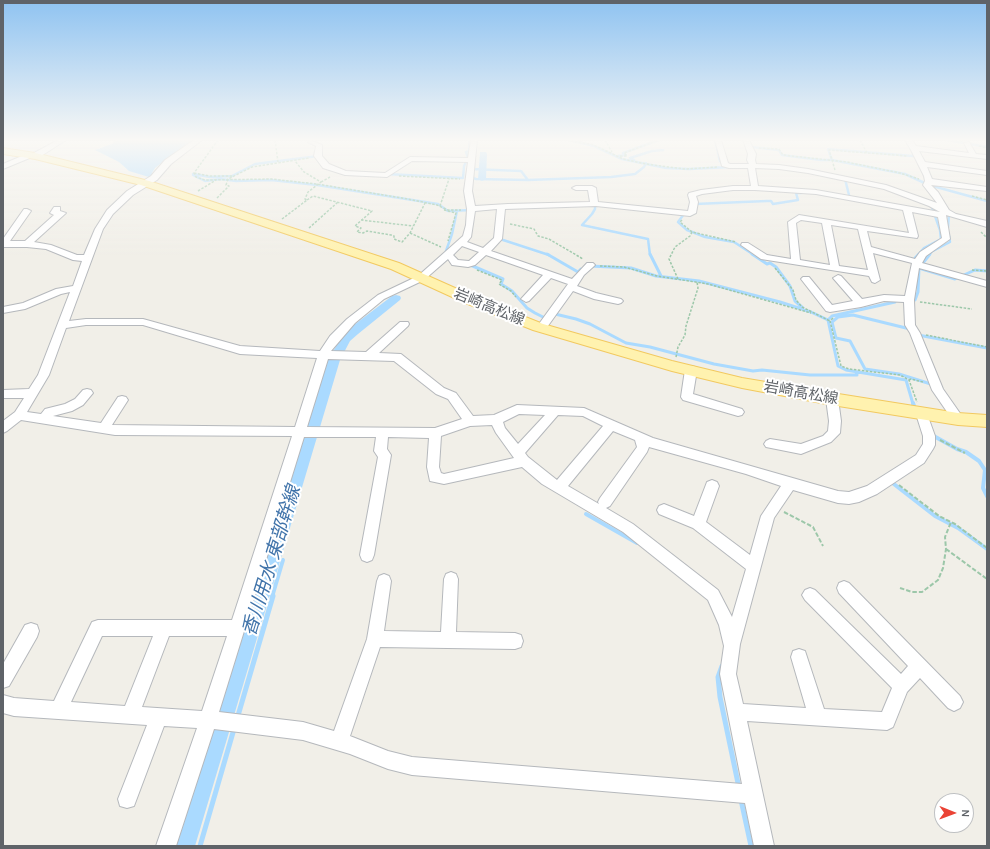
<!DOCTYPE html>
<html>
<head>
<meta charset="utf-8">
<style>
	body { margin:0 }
	#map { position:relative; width:990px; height:849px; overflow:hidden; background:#f1efe8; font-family:Karla,sans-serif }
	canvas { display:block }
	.frame { position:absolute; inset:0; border:4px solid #5f6368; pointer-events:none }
	.north { position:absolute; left:934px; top:793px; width:40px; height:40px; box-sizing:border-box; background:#fff; border:1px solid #bfc1c3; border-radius:50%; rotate:91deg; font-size:11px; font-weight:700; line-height:16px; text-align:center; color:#5f6368 }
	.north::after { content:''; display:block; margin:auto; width:14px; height:18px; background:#ea4335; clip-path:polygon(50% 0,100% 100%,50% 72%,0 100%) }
</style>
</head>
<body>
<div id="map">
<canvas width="990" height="849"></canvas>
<div class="frame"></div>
<div class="north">N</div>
</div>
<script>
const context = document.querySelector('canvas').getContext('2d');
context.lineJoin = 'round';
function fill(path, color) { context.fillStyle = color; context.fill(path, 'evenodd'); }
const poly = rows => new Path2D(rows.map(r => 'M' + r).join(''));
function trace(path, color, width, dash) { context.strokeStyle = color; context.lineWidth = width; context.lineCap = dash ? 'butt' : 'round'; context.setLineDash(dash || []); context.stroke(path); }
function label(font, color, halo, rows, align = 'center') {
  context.font = font + ' Karla,"Noto Sans JP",sans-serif'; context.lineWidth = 4; context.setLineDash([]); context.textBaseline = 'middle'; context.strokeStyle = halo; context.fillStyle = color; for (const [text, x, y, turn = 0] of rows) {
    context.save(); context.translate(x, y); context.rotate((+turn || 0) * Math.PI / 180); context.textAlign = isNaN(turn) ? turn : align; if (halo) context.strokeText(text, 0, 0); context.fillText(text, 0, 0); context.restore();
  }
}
const water = poly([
	[117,140,197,140,185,145,155,168,152,173,152,178,129,171,119,162,95,150,112,144]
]);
const streamFar3 = poly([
	[569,140,594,146,622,159,666,168,689,169,730,167],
	[715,140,720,161,724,165],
	[948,140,987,147],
	[750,145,751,147,779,150,782,155,821,160,832,160,828,149,913,156,913,151],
	[618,156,626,155,623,153,659,140],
	[634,160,630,158,652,151,663,150],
	[832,160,905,174,929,185,987,201],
	[471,169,521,171,528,180],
	[193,174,210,177,232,176,255,164,318,156],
	[387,174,463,178,464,166,468,158,466,152,469,151,470,140],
	[193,175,205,181,221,179,236,181,271,180,317,185,438,204,448,211,472,210],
	[470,177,476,179,528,180,611,177,635,174,644,167,646,163],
	[845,179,850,199],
	[695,204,767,201,771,201,773,204,798,200,796,193,801,193],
	[595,205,595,209,592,214,582,225,648,239,650,255],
	[684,214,678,222,687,230,705,237,734,242,754,255],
	[948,228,949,214],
	[497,238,549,255],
	[448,253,446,251,452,234,457,211],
	[918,255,924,248,941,239,940,230,931,205],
	[929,255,931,252,950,242,949,236]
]);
const streamFar2 = poly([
	[547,254,578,272,581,269],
	[650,254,661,276],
	[752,254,767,264,770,263,776,267,790,286,795,301,803,308],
	[915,258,919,254],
	[468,264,503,279,501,284,512,291,527,308,535,313,545,318,555,314,576,319,590,324,626,343,650,347,714,364,753,371,762,370,810,375,857,375,856,372],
	[590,266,631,268,656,276,699,281,780,302,811,312,828,320],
	[922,269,955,279,975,270,987,271],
	[915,300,918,292,919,268,930,254],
	[895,302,832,316,828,320,838,366,846,370,906,380,913,404],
	[910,329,853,315,838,317,832,322,836,338,850,341,865,369,899,374,934,385],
	[918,335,987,348]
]);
const streamFar1 = poly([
	[913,403,915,409],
	[932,435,957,449,966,452,979,461,985,470,983,488,987,496],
	[890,481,935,516,958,528,987,549],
	[586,514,637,543],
	[272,597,283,560]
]);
const stream = poly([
	[722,666,718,677,720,697,739,788],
	[237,719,273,596],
	[741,800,751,846],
	[200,846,234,729]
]);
const canal = poly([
	[480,152,486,152,487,154,486,179,482,181,478,179,480,152],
	[396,295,400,296,401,298,400,300,358,334,350,341,340,360,195,846,173,846,328,360,342,336,350,328,392,296,396,295]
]);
const pathFar1 = poly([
	[218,140,194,173,196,177,205,180,271,179,317,184,408,199,437,205,448,210,461,210],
	[275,140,278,162],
	[567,140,594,145,623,159,646,164,685,169,717,167],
	[605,140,612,152],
	[860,140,867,153],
	[979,146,987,148],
	[759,148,779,149,783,155,847,162,900,173,919,179],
	[620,156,627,156,624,153,659,140],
	[835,170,829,150,908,156],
	[194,173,210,176,234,176],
	[399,176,460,179],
	[321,182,330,177],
	[198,191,216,180],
	[972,196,987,200],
	[217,198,229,186,226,185,228,179,252,167,309,158],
	[307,200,313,196,372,211,355,226,361,228,357,232,363,233,367,231,391,235,394,236,394,239,402,242,410,233,425,203],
	[440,206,449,179],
	[444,210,456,213,448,241],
	[282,219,307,200,305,199,308,192,321,182,304,172,295,161],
	[361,220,413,226],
	[682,220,680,222,692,232,736,242],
	[510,224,534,229,538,236,549,239,583,259],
	[309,228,338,202],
	[981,232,987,238],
	[410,233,441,247],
	[600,266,624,267,657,276,708,284,811,313],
	[775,268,793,290,796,300,802,307,830,321],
	[477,270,502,280,499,284,511,291,516,297],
	[972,270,987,271],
	[678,279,669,259,675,247,690,236,692,232],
	[920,302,972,309],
	[833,318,830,321,841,366,849,369,900,375,909,380,917,402],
	[926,335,987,347],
	[676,357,678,347,685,335,686,326,698,288,697,282],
	[909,380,911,379,923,382]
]);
const path = poly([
	[940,440,965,453],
	[899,485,939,516,955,524,987,548],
	[784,512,813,527,823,546],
	[946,549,987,579],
	[900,588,912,592,922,592,938,580,943,568,946,549,945,537,951,522]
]);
const minor = poly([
	[58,140,66,140,38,158,32,157,3,169,3,164,29,153,34,153,58,140],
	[194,140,202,140,171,164,157,180,133,195,113,214,103,229,69,321,86,319,143,319,240,346,320,351,330,336,347,319,378,295,418,276,463,236,466,225,467,209,464,191,468,162,412,161,387,177,345,175,323,168,314,156,316,146,308,142,310,140,322,145,322,156,329,164,346,171,385,173,410,157,468,158,471,140,477,140,472,191,475,206,508,204,590,202,588,190,576,190,572,188,576,186,592,186,596,188,598,202,688,211,690,202,688,195,689,193,701,190,733,186,751,186,748,168,729,168,722,166,715,140,721,140,728,163,730,164,749,164,747,160,748,154,743,140,749,140,756,154,755,160,756,164,779,165,808,169,886,185,937,203,923,185,925,181,924,176,911,150,905,140,912,140,916,146,969,153,964,143,969,142,976,154,987,155,987,159,919,151,925,162,987,171,987,175,927,167,932,179,987,187,987,191,931,185,938,192,949,210,956,214,987,221,987,227,946,215,950,239,926,256,922,263,987,281,987,287,919,268,914,300,915,325,920,333,943,389,964,419,962,422,958,424,954,422,932,390,910,333,905,325,904,302,884,301,861,307,830,312,826,311,801,279,803,277,809,277,832,305,853,301,833,278,838,275,841,276,862,299,884,295,905,296,912,263,873,253,880,280,875,283,872,282,869,276,761,259,741,245,742,243,748,243,767,255,791,259,788,222,799,215,909,233,903,210,816,194,755,190,733,190,702,194,696,196,698,202,696,213,690,216,596,206,505,209,502,239,491,251,572,279,587,263,593,263,595,265,593,267,584,275,577,286,596,293,621,299,623,301,621,303,618,304,594,299,573,291,545,330,541,331,536,328,568,284,551,278,529,301,526,302,521,299,543,275,486,255,475,265,468,267,452,265,448,259,424,280,384,299,355,323,331,351,366,352,400,322,408,322,409,324,408,326,379,353,401,354,444,388,456,393,473,416,494,415,517,405,584,408,653,438,838,491,849,492,867,486,916,455,923,444,923,436,916,414,918,411,922,409,926,411,935,436,935,445,933,449,924,463,877,494,859,502,849,504,838,503,793,490,774,518,740,644,736,674,743,704,806,708,791,657,793,651,799,649,805,651,824,709,882,712,892,688,805,600,802,595,805,590,810,588,815,590,901,674,908,666,839,593,837,588,839,583,844,581,849,583,960,696,963,702,960,708,954,711,948,708,920,678,907,692,893,727,887,730,747,721,774,846,754,846,745,803,412,775,388,769,350,754,303,740,214,729,176,846,156,846,197,728,164,726,134,806,127,808,120,806,118,799,147,725,14,716,3,713,3,695,14,698,54,701,92,622,98,620,232,620,292,436,115,435,21,420,7,431,3,433,3,421,15,412,24,398,3,398,3,390,29,389,38,375,70,292,61,294,25,309,3,313,3,307,23,303,56,289,73,286,82,261,73,260,46,249,27,247,3,247,3,239,24,209,27,209,31,211,10,241,25,241,54,215,50,213,54,207,60,207,60,211,66,213,34,242,51,245,77,255,84,255,95,229,107,210,127,191,151,176,165,160,194,140],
	[755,168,779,169,808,173,884,189,929,206,940,212,816,190,758,186,755,168],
	[497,209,494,238,483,248,467,242,471,237,475,211,497,209],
	[912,212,938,217,942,238,920,252,915,259,871,247,867,231,917,238,918,236,912,212],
	[801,220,822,223,830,265,800,260,796,223,801,220],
	[831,225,858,229,868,270,839,266,831,225],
	[462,246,479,252,469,261,458,260,453,255,462,246],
	[86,325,143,325,240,354,317,358,295,427,112,425,128,400,126,397,122,396,118,397,101,423,53,416,72,411,83,405,93,393,91,390,87,389,83,390,75,399,65,404,45,409,41,414,27,412,49,375,66,328,86,325],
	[328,359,394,361,436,394,448,399,462,419,435,428,307,427,328,359],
	[519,414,545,415,518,444,505,428,503,422,519,414],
	[558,415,583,416,603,426,557,480,528,457,525,453,558,415],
	[492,425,496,433,514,458,444,474,441,473,439,467,441,436,470,426,492,425],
	[613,431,635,440,637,447,600,498,598,502,599,504,568,486,613,431],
	[304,437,376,437,374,451,378,457,360,555,362,560,367,562,372,560,374,555,391,455,387,449,388,437,429,438,427,467,430,481,444,484,522,467,542,484,623,532,708,600,719,625,724,646,720,674,742,784,412,757,388,751,350,736,380,647,515,649,521,647,523,641,521,635,515,633,456,632,458,579,456,574,451,572,446,574,444,579,441,632,384,631,391,581,389,576,384,574,379,576,377,581,367,639,334,731,303,722,219,712,304,437],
	[649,447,746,474,781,486,761,516,750,555,706,522,719,486,717,482,712,480,707,482,694,516,664,504,659,506,657,510,659,514,693,528,746,569,732,617,718,590,633,524,606,508,610,506,647,452,649,447],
	[102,636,153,636,125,706,71,702,102,636],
	[169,636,227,636,202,711,142,707,169,636],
	[691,366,695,367,697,370,693,394,742,409,744,412,742,415,738,416,683,400,681,397,685,370,687,367,691,366],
	[832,395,836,396,838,399,841,421,840,433,831,442,801,454,766,447,764,444,766,441,770,439,801,444,823,436,828,431,829,421,826,399,828,396,832,395],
	[31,623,37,625,39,631,37,637,9,686,3,688,3,664,25,625,31,623]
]);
const major = poly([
	[3,148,35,153,149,181,399,263,473,296,543,324,672,361,742,378,832,393,958,413,987,415,987,427,958,425,832,405,742,388,672,371,533,330,463,302,391,269,141,185,35,159,3,154,3,148]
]);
const streetNames = [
	["岩崎高松線",489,307,22],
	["岩崎高松線",801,393,10]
];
const nearWaternames = [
	["香川用水 東部幹線",272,561,-73]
];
fill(water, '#aadaff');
trace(streamFar3, '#aadaff', 2.5);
trace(streamFar2, '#aadaff', 3);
trace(streamFar1, '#aadaff', 4);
trace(stream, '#aadaff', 5);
fill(canal, '#aadaff');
trace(minor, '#b5b8bc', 2);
trace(major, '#f2c960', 2);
trace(pathFar1, '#9cc7a9', 1.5, [2.5, 1.5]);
trace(path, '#9cc7a9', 2, [4.5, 2]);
fill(minor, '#fff');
fill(major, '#fff2af');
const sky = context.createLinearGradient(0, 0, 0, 259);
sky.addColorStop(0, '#8fc3f1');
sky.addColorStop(0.54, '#f9f8f5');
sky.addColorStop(1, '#f9f8f500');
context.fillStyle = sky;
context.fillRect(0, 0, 990, 259);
label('15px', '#5f6368', '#fff', streetNames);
label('italic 19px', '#4174aa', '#fff', nearWaternames);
</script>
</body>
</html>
